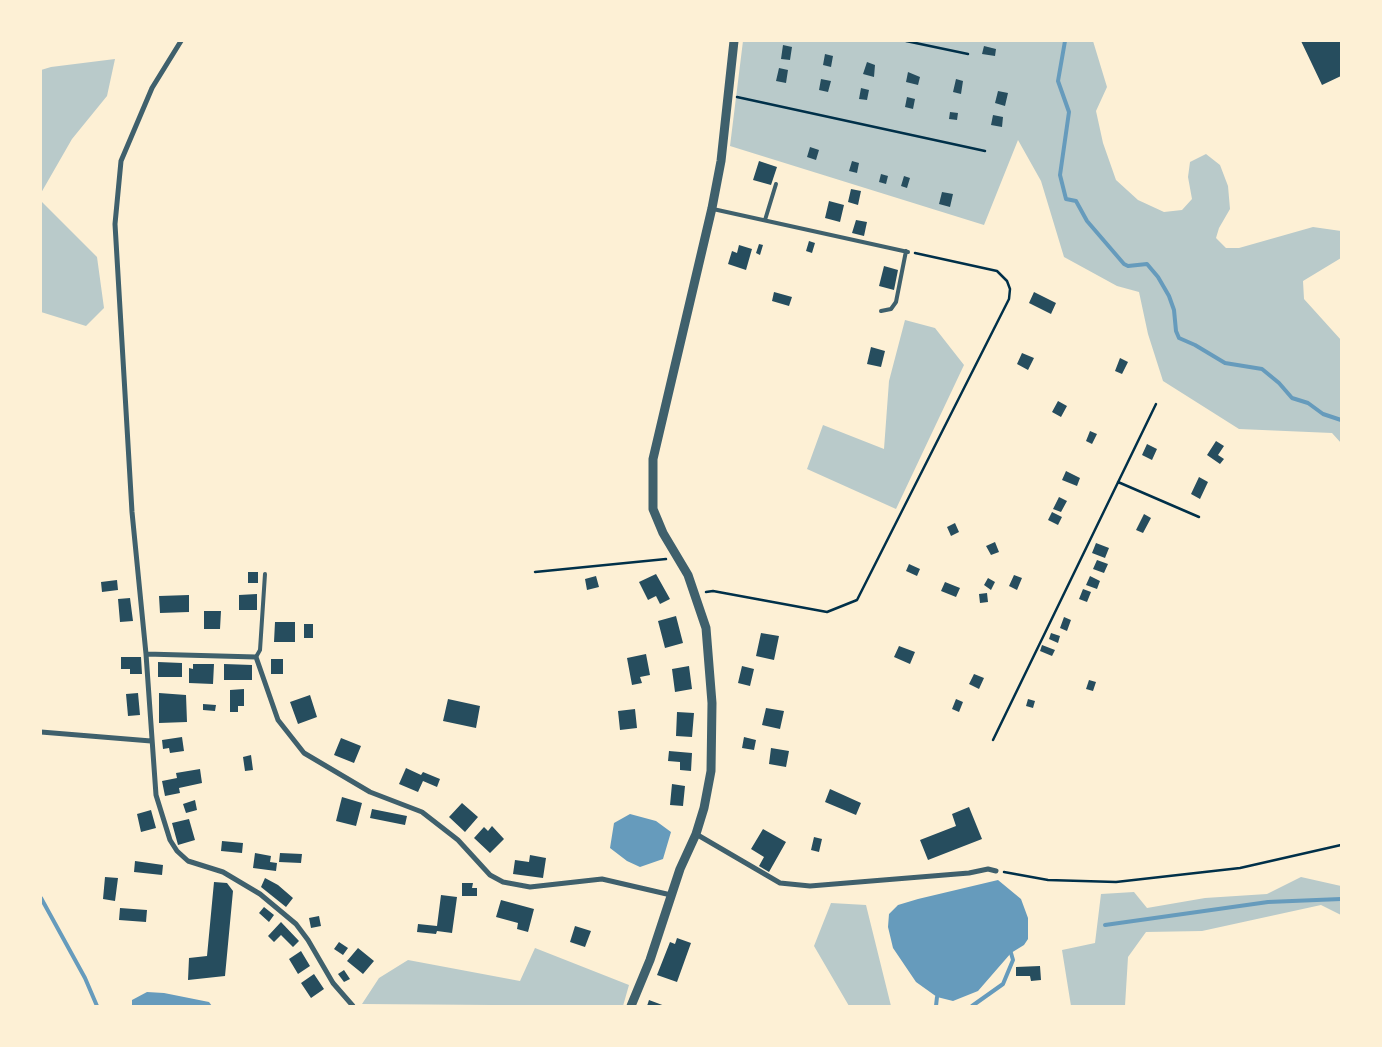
<!DOCTYPE html>
<html>
<head>
<meta charset="utf-8">
<style>
	body { margin:0 }
	#map { position:relative; width:1382px; height:1047px; overflow:hidden; background:#fdf0d5; font-family:Ubuntu,sans-serif }
	canvas { display:block }
	.frame { position:absolute; inset:0; border:42px solid #fdf0d5; pointer-events:none }
</style>
</head>
<body>
<div id="map">
<canvas width="1382" height="1047"></canvas>
<div class="frame"></div>
</div>
<script>
const context = document.querySelector('canvas').getContext('2d');
context.lineJoin = 'round';
function fill(path, color) { context.fillStyle = color; context.fill(path, 'evenodd'); }
const poly = rows => new Path2D(rows.map(r => 'M' + r).join(''));
function trace(path, color, width, dash) { context.strokeStyle = color; context.lineWidth = width; context.lineCap = dash ? 'butt' : 'round'; context.setLineDash(dash || []); context.stroke(path); }
const green = poly([
	[743,41,1093,41,1107,87,1096,111,1103,143,1116,180,1138,200,1164,212,1182,210,1192,199,1188,177,1190,162,1206,154,1220,165,1228,186,1230,209,1219,228,1216,238,1226,248,1239,248,1313,227,1341,231,1341,258,1303,281,1304,299,1341,340,1341,443,1332,433,1239,429,1163,381,1148,334,1139,292,1117,286,1064,257,1041,181,1018,140,984,225,730,146],
	[115,59,107,96,72,139,41,193,41,70,51,67],
	[41,201,97,257,104,308,86,326,41,312],
	[905,320,935,328,964,365,896,509,807,469,823,425,884,449,889,381],
	[1301,877,1341,886,1341,915,1321,905,1202,931,1146,932,1128,957,1125,1006,1071,1006,1062,950,1095,943,1101,894,1134,892,1147,908,1205,898,1267,894],
	[831,903,866,905,891,1006,849,1006,814,946],
	[535,948,629,985,623,1006,362,1004,379,978,408,960,520,981]
]);
const water = poly([
	[630,814,656,821,671,832,663,859,640,867,627,861,610,848,614,823],
	[998,880,1021,899,1028,918,1028,939,1024,945,1011,953,978,991,953,1001,937,997,916,982,893,948,888,927,889,914,898,905,918,899],
	[147,992,164,993,209,1002,212,1006,132,1006,132,1000]
]);
const stream = poly([
	[1065,41,1058,81,1069,112,1060,175,1066,199,1076,201,1087,221,1124,264,1128,266,1147,264,1158,277,1169,296,1174,310,1176,331,1179,338,1195,345,1225,363,1262,369,1279,383,1292,398,1308,403,1323,414,1341,420],
	[41,898,85,978,97,1006],
	[1105,925,1268,902,1341,899],
	[936,1006,937,997],
	[972,1006,1003,984,1013,960,1011,953]
]);
const building = poly([
	[1301,41,1341,41,1341,76,1322,85],
	[783,45,792,47,790,60,781,59],
	[984,46,996,49,995,56,982,54],
	[825,54,833,56,831,67,823,65],
	[867,62,875,65,874,77,863,74],
	[779,68,788,70,786,83,776,81],
	[908,72,920,77,918,85,906,82],
	[821,79,831,81,828,92,819,90],
	[956,79,963,81,961,94,953,92],
	[861,88,869,90,867,100,859,99],
	[998,91,1008,93,1005,106,995,103],
	[907,97,915,99,913,109,905,107],
	[950,112,958,113,957,120,949,119],
	[993,115,1003,117,1002,127,991,125],
	[810,147,819,150,816,160,807,157],
	[759,161,777,167,771,185,753,180],
	[852,161,859,163,857,173,849,171],
	[881,174,888,176,886,184,879,182],
	[904,176,910,178,907,188,901,186],
	[851,189,861,191,858,205,848,202],
	[942,192,953,194,950,207,939,204],
	[829,201,844,205,840,222,825,218],
	[856,220,867,222,864,236,852,233],
	[809,241,815,243,812,253,806,251],
	[759,244,763,245,760,255,756,253],
	[739,245,752,249,746,270,728,264,732,251,737,253],
	[884,266,898,270,894,290,879,286],
	[774,292,792,297,789,306,772,301],
	[1034,292,1056,303,1051,314,1029,303],
	[871,347,885,351,881,367,867,364],
	[1022,353,1034,358,1028,370,1017,364],
	[1120,358,1128,362,1122,374,1115,371],
	[1058,401,1067,406,1061,417,1052,412],
	[1090,431,1097,434,1092,444,1086,441],
	[1216,441,1224,446,1218,455,1224,459,1220,464,1207,455],
	[1147,444,1157,449,1152,460,1142,455],
	[1066,471,1080,478,1077,486,1062,480],
	[1199,477,1208,482,1200,499,1191,494],
	[1059,497,1067,501,1061,512,1053,509],
	[1052,512,1062,517,1058,525,1048,520],
	[1144,514,1151,518,1143,533,1136,530],
	[955,523,959,532,951,536,947,527],
	[995,542,999,552,991,555,986,546],
	[1096,543,1109,548,1105,558,1092,553],
	[1097,560,1108,564,1104,573,1093,569],
	[909,564,920,569,917,576,906,571],
	[248,572,258,572,258,583,248,583],
	[656,574,670,599,660,604,656,596,648,600,639,582],
	[1014,575,1022,578,1017,590,1009,586],
	[596,576,599,587,587,590,585,579],
	[1090,576,1100,581,1097,589,1086,585],
	[988,578,995,582,991,590,984,585],
	[117,580,118,590,102,592,101,582],
	[945,582,960,588,956,597,941,591],
	[1083,589,1091,592,1087,602,1079,599],
	[987,593,988,602,980,603,979,594],
	[257,594,257,610,239,610,239,595],
	[189,595,189,612,160,613,159,596],
	[130,598,133,621,120,622,118,599],
	[204,611,221,611,220,629,204,629],
	[676,616,683,643,665,648,658,621],
	[1064,617,1071,620,1067,631,1060,628],
	[275,622,295,622,295,642,274,642],
	[304,624,313,624,313,638,304,638],
	[761,633,779,636,774,660,756,656],
	[1051,633,1060,636,1058,643,1049,639],
	[1042,645,1055,650,1052,656,1040,651],
	[899,646,915,652,910,664,894,657],
	[646,654,650,675,640,677,642,683,632,685,627,658],
	[121,657,141,657,142,674,130,674,130,669,121,669],
	[271,659,283,659,283,674,271,674],
	[158,662,182,663,182,677,158,677],
	[193,664,214,664,213,684,189,683,189,668,193,669],
	[224,664,252,665,252,680,224,680],
	[689,666,692,689,675,692,672,669],
	[742,666,754,669,750,686,738,683],
	[974,674,984,678,979,689,969,684],
	[1089,680,1096,682,1093,691,1086,689],
	[244,689,244,706,238,706,238,712,230,712,230,690],
	[138,693,140,715,128,716,126,694],
	[159,693,186,695,187,722,159,723],
	[310,695,317,717,298,724,290,702],
	[448,699,480,706,476,728,443,721],
	[956,699,963,702,959,712,952,709],
	[1028,699,1035,701,1033,708,1026,706],
	[203,704,216,705,215,711,203,710],
	[766,708,784,711,780,729,762,725],
	[635,709,637,728,620,730,618,711],
	[677,712,694,713,692,737,676,736],
	[182,737,184,751,170,753,169,748,163,749,162,740],
	[744,737,756,740,754,750,742,748],
	[341,738,361,746,354,763,334,755],
	[771,748,789,751,786,767,769,764],
	[669,751,692,753,691,771,680,770,680,762,668,761],
	[251,755,253,770,245,771,243,757],
	[406,768,421,775,423,772,440,779,437,787,423,781,418,792,399,784],
	[200,769,202,783,179,788,180,793,165,796,162,781,177,778,176,773],
	[672,784,685,786,683,806,670,805],
	[830,789,861,803,856,815,825,802],
	[342,797,362,803,356,826,336,821],
	[195,800,197,810,186,813,183,804],
	[462,803,478,817,465,832,449,817],
	[969,807,982,839,928,860,920,840,956,826,952,814],
	[372,809,407,816,405,825,370,818],
	[151,810,156,828,141,832,137,814],
	[189,819,195,840,178,845,172,823],
	[492,826,504,839,490,853,474,838,484,827,488,831],
	[763,829,786,842,769,872,759,866,764,857,751,849],
	[814,837,822,839,819,852,811,850],
	[222,841,243,843,242,853,221,851],
	[255,853,271,856,270,862,277,863,276,871,253,868],
	[280,853,302,854,301,863,279,862],
	[530,855,546,858,543,878,513,874,515,860,529,862],
	[135,861,163,865,162,875,134,872],
	[105,877,118,878,115,901,103,899],
	[265,878,278,885,293,898,286,907,261,887],
	[214,882,227,883,233,891,225,976,188,980,189,958,207,956],
	[462,883,473,883,472,888,477,888,477,896,462,896],
	[441,895,457,897,452,933,437,931,436,934,417,932,418,924,437,926],
	[501,900,534,909,528,932,517,929,518,923,496,917],
	[264,907,274,915,269,922,259,913],
	[120,908,147,910,146,922,119,920],
	[319,916,321,926,311,928,309,918],
	[281,922,299,941,293,947,281,935,274,942,268,936],
	[575,926,591,931,585,947,570,942],
	[677,938,691,943,677,982,657,975,670,942,675,944],
	[339,942,348,948,343,955,334,949],
	[358,948,374,961,363,974,347,961],
	[301,951,310,966,298,974,289,959],
	[1040,966,1041,980,1031,981,1030,976,1016,976,1016,967],
	[344,970,350,979,344,982,338,974],
	[314,974,324,989,311,998,301,983],
	[649,1000,665,1006,647,1006]
]);
const path = poly([
	[906,41,968,54],
	[737,97,985,151],
	[1118,482,1199,517],
	[535,572,666,559],
	[706,592,713,591,827,612,857,600,1009,299,1010,289,1007,281,997,271,915,253],
	[993,740,1156,404],
	[1004,872,1048,880,1116,882,1240,868,1341,845]
]);
const service = poly([
	[713,209,908,252],
	[765,220,776,184],
	[881,311,891,309,896,302,906,251],
	[256,657,260,650,265,574]
]);
const minor = poly([
	[181,41,152,88,121,161,115,224,132,512,146,654,156,795,170,840,177,851,188,861,223,872,260,894,296,924,308,940,333,983,353,1006],
	[146,654,256,657,278,720,304,753,370,792,422,812,458,840,490,875,503,882,530,887,602,879,671,895],
	[41,732,151,741],
	[696,834,780,883,810,886,969,873,988,869,996,871]
]);
const tertiary = poly([
	[631,1006,650,960,680,869,696,834,704,808,711,771,712,703,706,628,688,575,663,533,653,509,653,459,712,208,721,161,734,41]
]);
fill(green, '#b9caca');
fill(water, '#669bbc');
trace(stream, '#669bbc', 4);
fill(building, '#264d5e');
trace(path, '#003049', 2.5);
trace(service, '#3f606c', 4);
trace(minor, '#3f606c', 5);
trace(tertiary, '#3f606c', 9);
</script>
</body>
</html>
